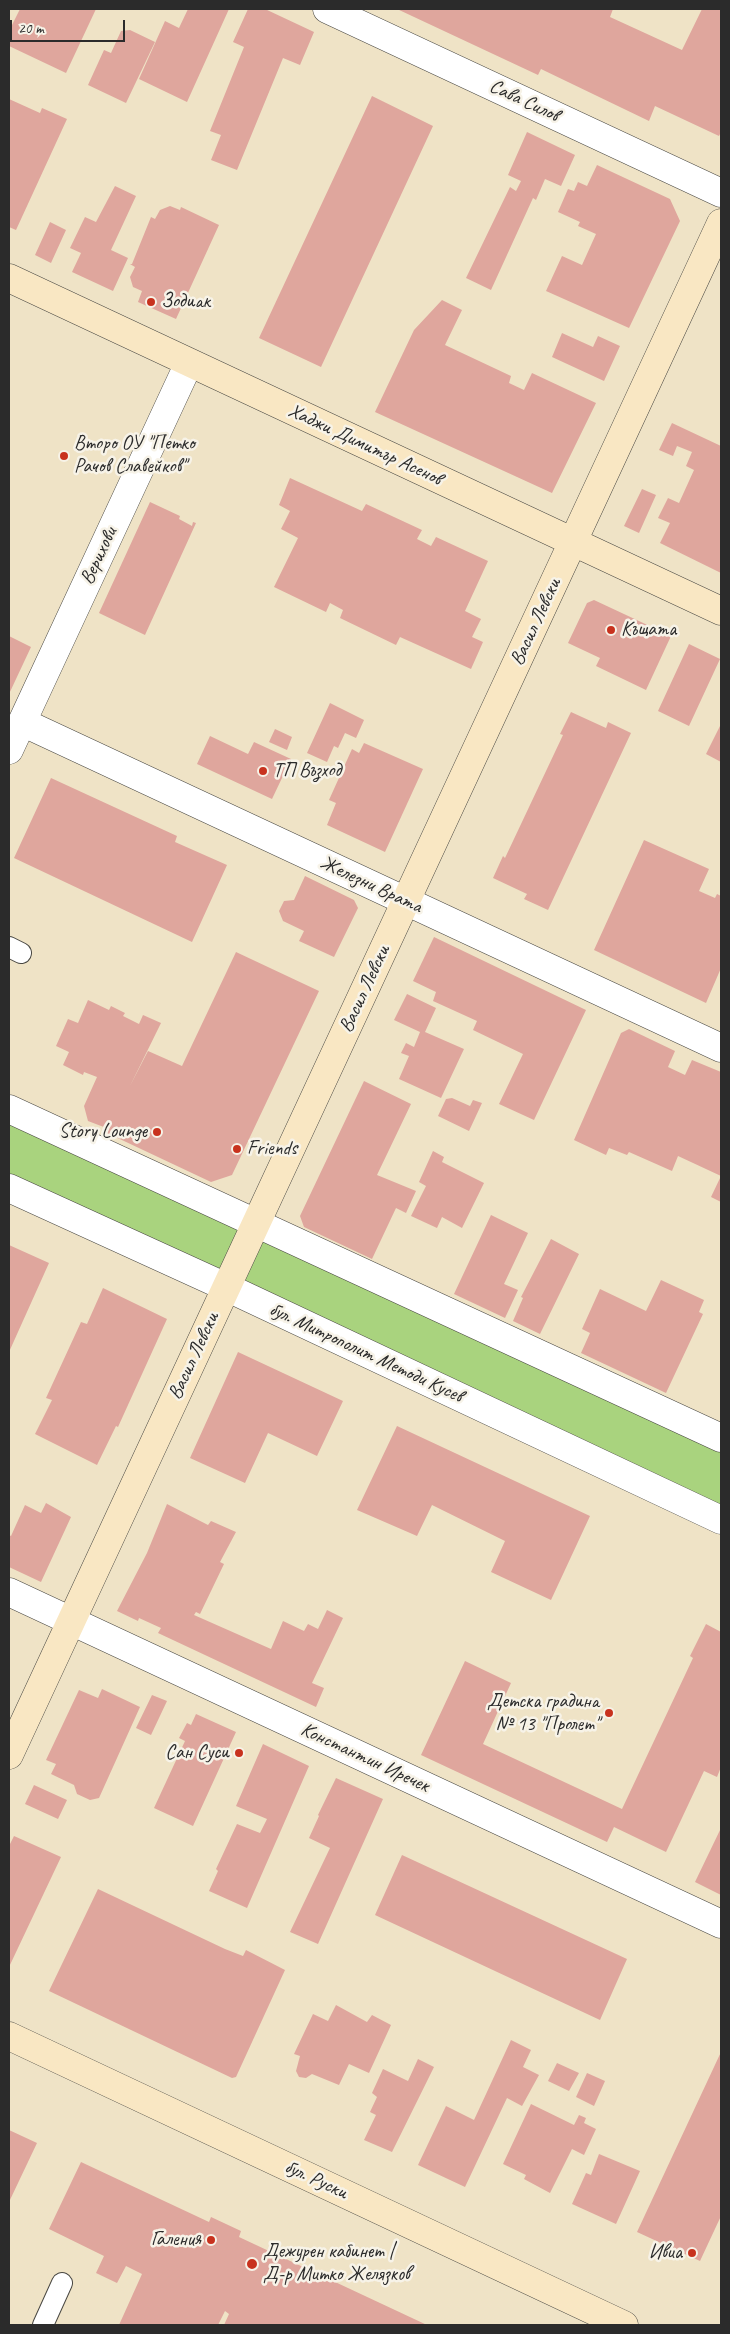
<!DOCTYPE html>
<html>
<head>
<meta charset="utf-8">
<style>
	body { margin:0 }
	#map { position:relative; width:730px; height:2334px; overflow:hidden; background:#efe3c6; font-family:Caveat,sans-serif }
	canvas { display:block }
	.frame { position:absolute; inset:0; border:10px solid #2b2b2b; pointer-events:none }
	.scale { position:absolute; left:10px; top:20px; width:115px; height:22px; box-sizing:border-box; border:2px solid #2b2b2b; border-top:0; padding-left:6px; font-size:15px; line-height:18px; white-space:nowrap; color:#2b2b2b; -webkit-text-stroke:4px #f7f3e8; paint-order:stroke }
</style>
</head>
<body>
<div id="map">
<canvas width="730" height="2334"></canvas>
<div class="frame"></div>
<div class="scale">20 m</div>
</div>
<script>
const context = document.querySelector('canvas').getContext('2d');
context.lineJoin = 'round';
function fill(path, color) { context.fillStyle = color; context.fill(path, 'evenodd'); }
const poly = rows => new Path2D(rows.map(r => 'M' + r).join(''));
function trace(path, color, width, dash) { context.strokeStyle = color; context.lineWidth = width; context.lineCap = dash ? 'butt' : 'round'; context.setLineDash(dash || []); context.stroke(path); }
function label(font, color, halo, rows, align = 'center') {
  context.font = font + ' Caveat,sans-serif'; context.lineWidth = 5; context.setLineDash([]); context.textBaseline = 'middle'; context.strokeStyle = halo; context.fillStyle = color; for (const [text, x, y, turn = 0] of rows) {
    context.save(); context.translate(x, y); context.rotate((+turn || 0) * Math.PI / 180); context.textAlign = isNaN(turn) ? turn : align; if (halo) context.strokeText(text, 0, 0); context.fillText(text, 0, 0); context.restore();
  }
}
const green = poly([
	[9,1111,721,1438,721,1520,9,1188]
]);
const building = poly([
	[20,9,96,9,66,73,9,46,9,31],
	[188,9,229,9,187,102,139,79,165,21,179,28],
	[248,9,265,9,314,32,300,65,283,58,237,170,211,160,221,135,210,131,244,47,233,42],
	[397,9,613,9,610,17,682,50,702,9,721,9,721,132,719,136,655,106,649,121,541,69,538,75],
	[130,30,155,42,126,103,88,85,104,50,111,53,121,31],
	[372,96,433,126,321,367,259,338],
	[9,99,40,113,42,108,67,119,16,230,9,227],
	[527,132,575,155,561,186,545,179,536,200,533,198,491,290,466,278,510,187,516,191,521,181,508,175],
	[597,165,670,199,680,221,629,328,546,291,562,256,582,265,596,234,578,226,580,222,558,212,568,189,574,191,578,182,587,186],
	[115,186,136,196,111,250,128,258,113,291,72,272,81,253,70,248,85,217,96,222],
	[170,206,180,210,181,207,219,225,176,319,138,302,142,291,133,287,130,277,135,267,130,264,132,264,151,217,155,219,160,210],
	[50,222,66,230,51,263,35,255],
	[442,300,462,310,445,345,511,376,509,383,524,390,532,373,596,403,552,493,375,412,414,330],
	[562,333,593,347,598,336,620,346,604,381,552,357],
	[672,423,721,446,721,573,660,543,670,523,658,518,668,498,679,503,694,470,686,466,692,452,677,446,673,456,659,450],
	[290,478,362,511,366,504,422,530,417,539,431,546,436,537,488,561,465,611,481,619,472,637,483,642,471,669,400,637,396,645,340,618,343,610,330,603,326,612,274,587,298,538,281,529,290,511,279,505],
	[642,489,656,495,639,533,624,526],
	[150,502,180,516,179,519,192,526,193,522,196,523,145,635,99,613],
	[594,600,671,636,646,690,596,666,600,658,568,643,587,603],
	[9,636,31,647,9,694],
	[689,644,720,659,689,726,658,711],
	[330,703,364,720,356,738,345,733,338,748,334,746,327,762,307,753],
	[571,712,606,728,608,722,631,733,548,910,524,899,527,894,493,878,503,856,505,858,563,735,560,734],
	[721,724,721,762,706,754],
	[275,729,292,737,287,750,269,742],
	[210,736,248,754,254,742,291,759,272,799,197,764],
	[364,743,423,769,385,852,327,825,336,803,329,800,352,749,359,753],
	[51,778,177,836,175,842,227,865,192,942,14,858],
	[644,840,709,869,699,891,715,898,717,894,721,896,721,968,706,1003,594,950],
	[305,876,354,900,358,908,334,957,299,941,304,931,283,921,279,911,284,901,294,900],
	[434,937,586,1010,534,1120,499,1104,523,1054,473,1030,477,1021,433,1001,436,992,413,981],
	[236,952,319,991,232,1175,211,1182,107,1133,109,1129,88,1121,84,1106,97,1077,84,1072,83,1075,63,1065,69,1052,56,1046,68,1019,78,1023,88,1000,109,1010,111,1006,125,1013,123,1016,139,1024,143,1015,161,1023,130,1086,148,1051,182,1066],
	[407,994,436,1008,425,1032,464,1049,441,1098,399,1079,409,1056,401,1053,406,1043,414,1047,420,1032,394,1020],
	[629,1029,675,1051,668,1067,685,1075,692,1060,721,1072,721,1202,711,1197,721,1176,678,1156,672,1171,629,1152,627,1155,609,1148,606,1155,574,1140,621,1033],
	[364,1081,411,1104,377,1175,416,1191,406,1213,396,1208,372,1259,304,1227,300,1216],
	[452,1098,470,1106,473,1100,482,1103,469,1131,438,1116,446,1099],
	[433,1151,444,1157,442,1162,484,1183,462,1228,442,1217,437,1228,411,1216,426,1186,419,1182],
	[491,1215,528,1233,504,1284,518,1290,505,1318,454,1294],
	[551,1239,579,1254,540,1334,513,1321,523,1298,521,1297],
	[9,1245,49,1263,9,1352],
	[661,1280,704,1300,699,1312,703,1314,666,1393,581,1353,590,1333,582,1329,600,1289,646,1311],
	[103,1288,167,1319,118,1427,116,1426,97,1465,35,1434,52,1400,46,1398,81,1322,87,1324],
	[238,1352,343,1401,317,1456,268,1433,245,1483,190,1458],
	[397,1426,590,1516,551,1600,491,1572,505,1541,432,1505,417,1536,357,1510],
	[46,1503,71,1517,41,1582,9,1567,9,1535,11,1536,25,1505,41,1513],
	[167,1504,208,1525,211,1521,236,1532,220,1562,224,1564,200,1614,196,1612,194,1615,271,1649,283,1621,304,1631,308,1624,318,1629,327,1610,343,1618,312,1683,324,1688,316,1707,158,1633,161,1628,139,1618,138,1621,117,1611,147,1553],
	[706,1624,721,1632,721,1767,717,1777,704,1771,666,1852,614,1827,607,1842,421,1755,465,1661,511,1683,483,1744,622,1809,693,1658,690,1656],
	[102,1689,140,1707,99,1798,90,1800,77,1794,74,1785,51,1774,56,1764,46,1760,79,1690,98,1698],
	[152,1695,167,1701,151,1735,136,1728],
	[196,1714,236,1732,193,1826,154,1808,185,1741,179,1738,187,1723,191,1725],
	[263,1744,309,1766,247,1908,209,1891,218,1871,216,1869,237,1824,260,1833,267,1819,236,1806],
	[336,1778,383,1799,318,1944,290,1932,330,1848,309,1838,319,1816,318,1815],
	[34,1785,67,1800,58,1819,25,1804],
	[721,1828,721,1895,695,1882],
	[14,1836,61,1857,9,1967,9,1846],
	[402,1855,627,1959,600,2020,375,1915],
	[98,1889,225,1949,243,1956,246,1950,285,1970,236,2077,232,2078,49,1991],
	[336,2005,367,2022,372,2015,391,2025,369,2073,349,2064,339,2085,312,2074,306,2078,299,2077,296,2071,300,2056,294,2054,313,2014,328,2021],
	[511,2040,531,2050,523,2067,539,2075,522,2106,507,2098,465,2187,418,2165,446,2106,474,2120],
	[721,2052,721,2216,700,2261,637,2232],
	[418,2059,434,2067,392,2152,364,2140,376,2115,370,2112,377,2097,372,2093,383,2069,408,2081],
	[557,2063,579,2073,569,2091,548,2081],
	[587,2073,605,2081,594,2106,576,2097],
	[531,2104,574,2125,579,2115,586,2118,584,2123,596,2129,584,2155,572,2149,550,2193,524,2179,526,2175,503,2164],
	[9,2130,37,2143,9,2202],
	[599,2154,640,2171,616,2224,572,2204,586,2173,591,2175],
	[81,2162,209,2222,211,2217,241,2231,239,2237,427,2325,224,2325,229,2314,225,2311,218,2325,119,2325,142,2274,126,2266,117,2283,96,2273,104,2256,49,2229]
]);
const lane = poly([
	[9,947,21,953],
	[43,2325,62,2283]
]);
const street = poly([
	[327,9,721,193],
	[22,722,721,1048],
	[9,750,189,363],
	[9,1109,721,1438],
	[9,1188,226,1287,721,1520],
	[9,1592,721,1924]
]);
const secondary = poly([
	[9,278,721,611],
	[9,1755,721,223],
	[9,2036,624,2325]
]);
const markers = [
	[151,302,5,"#c8321e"],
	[64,456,5,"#c8321e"],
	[611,630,5,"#c8321e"],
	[263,771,5,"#c8321e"],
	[157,1132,5,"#c8321e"],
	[237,1149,5,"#c8321e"],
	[609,1713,5,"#c8321e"],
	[239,1753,5,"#c8321e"],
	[211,2240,5,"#c8321e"],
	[692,2253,5,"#c8321e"],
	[252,2264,6,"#c8321e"]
];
const streetNames = [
	["Сава Силов",524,101,25],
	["Хаджи Димитър Асенов",365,445,25],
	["Верихови",99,556,-65],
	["Васил Левски",536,622,-65],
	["Железни Врата",371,885,25],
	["Васил Левски",365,989,-65],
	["бул. Митрополит Методи Кусев",366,1353,25],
	["Васил Левски",194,1356,-65],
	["Константин Иречек",365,1758,25],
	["бул. Руски",316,2180,25]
];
const poiNames = [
	["Зодиак",161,302],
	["Второ ОУ \"Петко",74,444],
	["Рачов Славейков\"",74,467],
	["Къщата",621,630],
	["ТП Възход",273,771],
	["Story Lounge",147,1132,"right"],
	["Friends",247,1149],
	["Детска градина",599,1702,"right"],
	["№ 13 \"Пролет\"",599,1725,"right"],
	["Сан Суси",229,1753,"right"],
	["Галения",201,2240,"right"],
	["Дежурен кабинет |",263,2252],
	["Д-р Митко Желязков",263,2275],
	["Ивиа",682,2253,"right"]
];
fill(green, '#a9d37e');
fill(building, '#dfa69d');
trace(lane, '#484742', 22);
trace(street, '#484742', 29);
trace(secondary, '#484742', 29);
trace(lane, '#fff', 20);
trace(street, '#fff', 28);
trace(secondary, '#f9e7c3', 28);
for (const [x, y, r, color] of markers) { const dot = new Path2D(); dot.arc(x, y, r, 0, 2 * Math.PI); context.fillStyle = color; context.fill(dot); trace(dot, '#f7f3e8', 2); }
label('20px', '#2b2b2b', '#f7f3e8', streetNames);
label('20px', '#2b2b2b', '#f7f3e8', poiNames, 'left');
</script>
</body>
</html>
